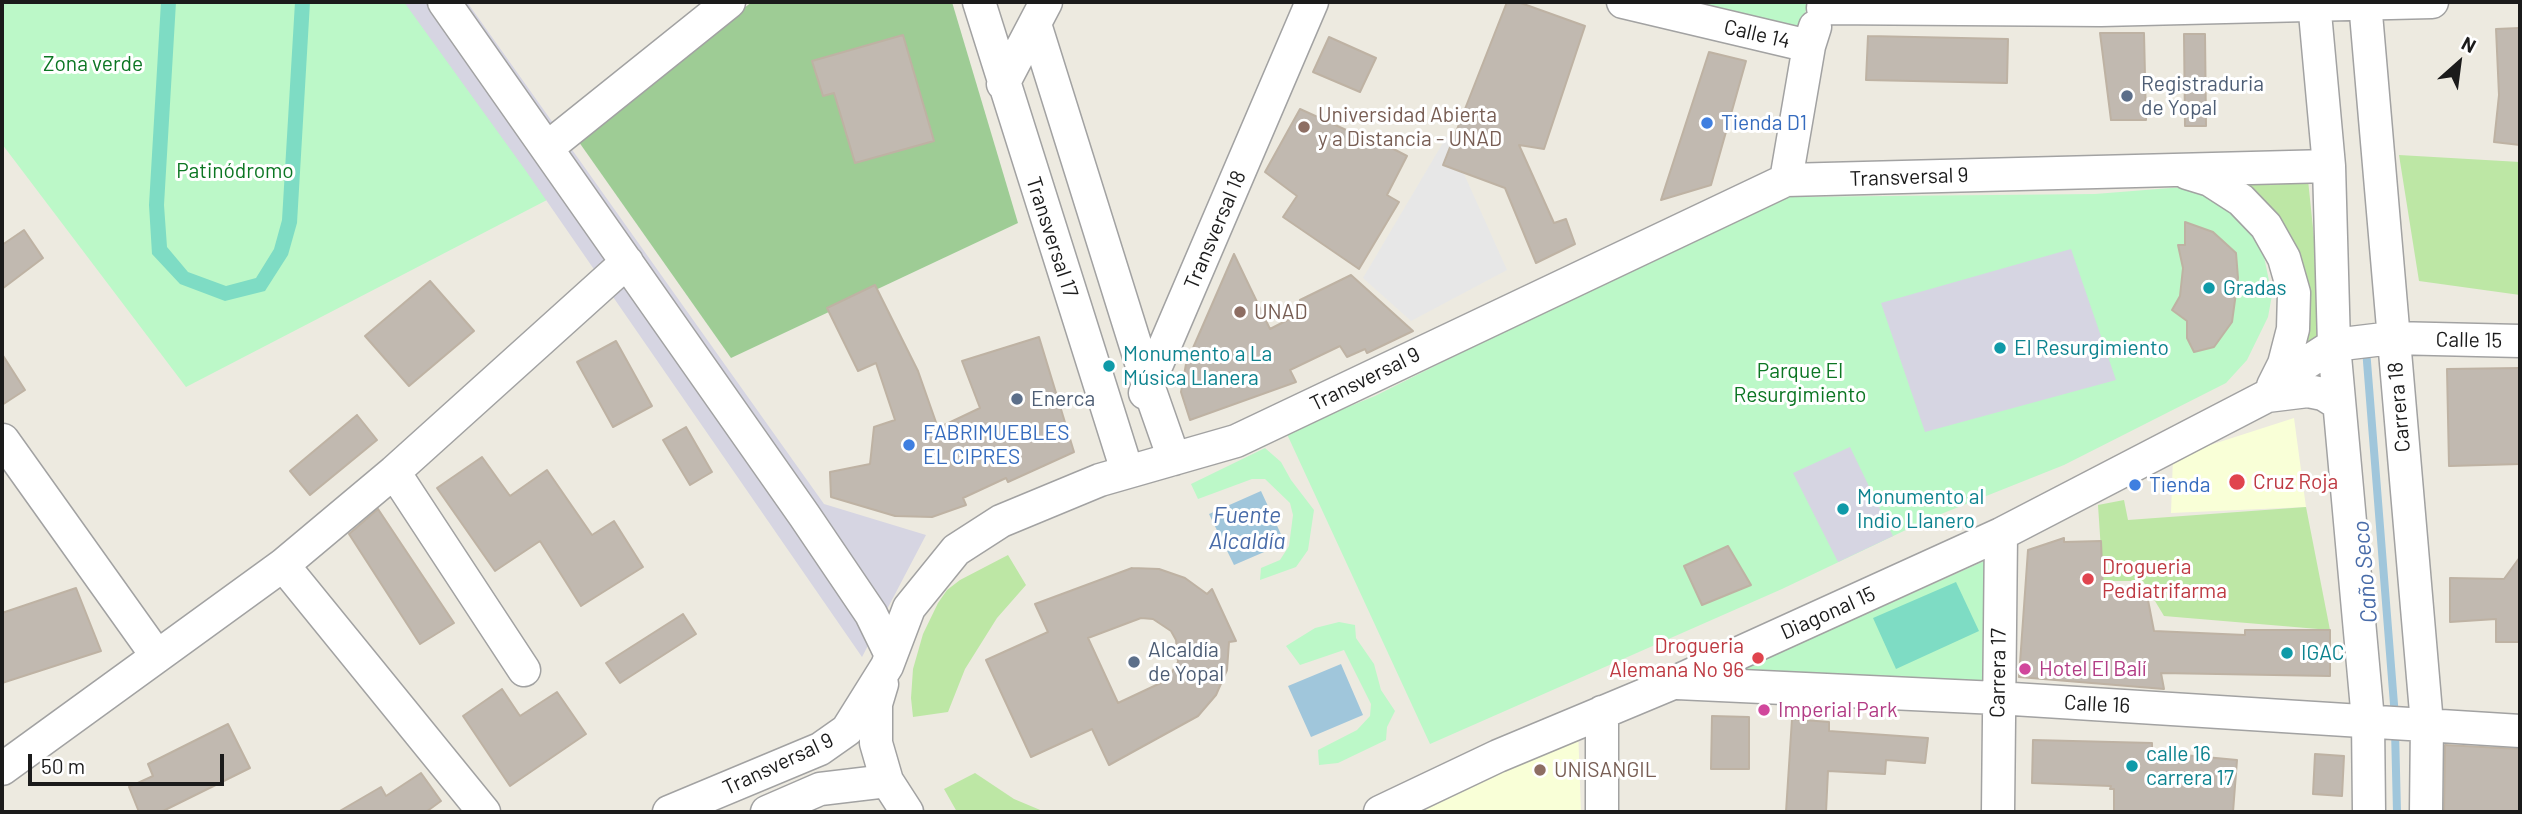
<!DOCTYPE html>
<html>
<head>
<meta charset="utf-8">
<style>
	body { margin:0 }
	#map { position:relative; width:2522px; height:814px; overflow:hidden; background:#edeae0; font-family:Barlow,sans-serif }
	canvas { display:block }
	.frame { position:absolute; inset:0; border:4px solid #1b1b1b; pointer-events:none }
	.north { position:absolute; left:2424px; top:28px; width:70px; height:70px; -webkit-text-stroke:5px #fff; paint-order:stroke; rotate:28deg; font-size:19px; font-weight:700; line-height:28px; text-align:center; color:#1b1b1b }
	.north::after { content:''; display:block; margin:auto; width:24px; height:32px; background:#1b1b1b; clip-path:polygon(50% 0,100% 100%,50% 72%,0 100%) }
	.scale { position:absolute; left:28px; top:754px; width:196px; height:32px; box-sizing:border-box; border:4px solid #1b1b1b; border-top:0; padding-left:9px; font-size:21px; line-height:24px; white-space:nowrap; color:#1b1b1b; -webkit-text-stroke:5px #fff; paint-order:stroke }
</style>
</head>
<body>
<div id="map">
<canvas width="2522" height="814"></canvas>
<div class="frame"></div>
<div class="north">N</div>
<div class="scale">50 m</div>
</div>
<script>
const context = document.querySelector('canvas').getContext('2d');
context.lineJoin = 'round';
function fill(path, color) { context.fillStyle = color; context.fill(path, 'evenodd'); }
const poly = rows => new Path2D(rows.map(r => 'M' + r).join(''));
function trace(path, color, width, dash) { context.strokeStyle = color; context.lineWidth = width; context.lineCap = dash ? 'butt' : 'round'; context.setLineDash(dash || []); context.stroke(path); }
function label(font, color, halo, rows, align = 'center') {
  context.font = font + ' Barlow,sans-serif'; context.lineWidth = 6; context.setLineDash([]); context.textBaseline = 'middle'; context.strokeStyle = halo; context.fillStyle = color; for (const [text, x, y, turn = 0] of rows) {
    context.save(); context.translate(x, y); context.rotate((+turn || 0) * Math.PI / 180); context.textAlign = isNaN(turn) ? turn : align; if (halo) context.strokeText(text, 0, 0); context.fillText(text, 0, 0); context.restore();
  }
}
const education = poly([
	[2294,418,2306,507,2171,513,2173,457],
	[1578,728,1581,812,1422,812]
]);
const grass = poly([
	[2399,155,2520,162,2520,295,2419,281],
	[2308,180,2324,333,2300,359,2305,340,2241,181],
	[2124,500,2128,520,2306,507,2330,630,2164,616,2143,581,2103,581,2098,505],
	[1008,555,1026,585,997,618,965,669,948,712,913,717,911,698,913,669,923,634,938,603,947,590,960,580],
	[975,773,1014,799,1045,812,957,812,944,789]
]);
const forest = poly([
	[752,2,952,2,1018,223,731,358,574,135]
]);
const park = poly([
	[2,2,443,2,574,186,186,387,2,144],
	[1622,2,1809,2,1793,45],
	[2183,187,2203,193,2239,216,2254,234,2263,252,2272,295,2268,317,2247,360,2226,383,2064,465,1931,518,1782,589,1430,744,1286,432,1375,396,1735,215,1789,197,2095,194],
	[1265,448,1281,462,1291,480,1314,510,1308,550,1296,567,1260,580,1261,568,1280,560,1289,546,1293,515,1290,503,1265,479,1252,479,1198,499,1191,484],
	[1991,558,1988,686,1738,671],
	[1339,622,1355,625,1356,638,1374,664,1381,690,1395,711,1387,727,1386,740,1338,763,1319,765,1318,750,1357,730,1370,716,1371,704,1344,650,1300,665,1286,646,1315,628]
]);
const pitch = poly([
	[161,2,176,2,164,205,167,247,188,272,226,286,256,278,274,249,282,220,295,2,310,2,297,223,288,255,265,291,225,301,180,284,152,254,149,205],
	[1956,582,1979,631,1896,669,1873,618]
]);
const parking = poly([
	[1447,136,1507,270,1411,321,1363,278]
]);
const plaza = poly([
	[404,2,467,2,824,504,926,535,862,657,526,171],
	[2071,249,2116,380,1925,432,1881,303],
	[1850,447,1893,536,1838,562,1793,473]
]);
const water = poly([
	[1261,491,1285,543,1234,565,1209,514],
	[1341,664,1363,715,1311,737,1288,686]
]);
const stream = poly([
	[2366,349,2395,717],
	[2395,730,2397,812]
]);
const building = poly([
	[1507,2,1518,2,1585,26,1544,149,1519,145,1554,223,1566,219,1575,244,1536,263,1505,188,1443,165,1507,2],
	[2520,28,2520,145,2494,142,2499,95,2496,29,2520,28],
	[2100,33,2144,33,2146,120,2111,120,2100,33],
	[2184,34,2205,34,2206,126,2185,126,2184,34],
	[903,35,934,141,855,163,834,93,823,96,812,61,903,35],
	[1868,36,2008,39,2007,83,1866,80,1868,36],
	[1329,37,1376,58,1360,92,1313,72,1329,37],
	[1709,52,1746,61,1711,185,1661,200,1709,52],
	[1300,109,1355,134,1357,130,1407,156,1387,195,1399,202,1359,269,1283,217,1297,196,1265,172,1300,109],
	[2185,222,2213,232,2236,253,2238,278,2232,322,2214,347,2194,352,2187,338,2187,321,2172,310,2180,296,2183,268,2178,245,2185,245,2185,222],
	[24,230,43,258,2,289,2,245,24,230],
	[1234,254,1270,329,1305,311,1300,300,1351,275,1413,331,1367,353,1365,349,1347,357,1340,346,1290,370,1296,382,1190,420,1181,392,1186,364,1234,254],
	[430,281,474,331,409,386,365,336,430,281],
	[875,285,918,371,938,428,980,408,962,361,1039,337,1074,452,1008,482,1006,478,963,498,966,505,932,517,895,516,831,497,830,472,870,464,874,427,895,420,876,363,858,371,827,308,875,285],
	[616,341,652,406,613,427,577,362,616,341],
	[2,354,25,390,2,405,2,354],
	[2520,368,2520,464,2449,466,2447,369,2520,368],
	[357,415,377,440,310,495,290,471,357,415],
	[686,427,712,472,690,485,663,440,686,427],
	[482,457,510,496,547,470,592,535,614,521,643,567,581,606,540,541,495,571,437,488,482,457],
	[378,509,454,623,420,644,349,534,378,509],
	[2064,538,2064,542,2101,541,2103,591,2147,595,2154,631,2245,635,2245,630,2330,630,2330,676,2161,673,2164,689,2019,677,2028,550,2064,538],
	[1728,546,1751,585,1702,605,1684,566,1728,546],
	[2520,557,2520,642,2496,642,2496,619,2450,622,2450,578,2504,579,2520,557],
	[1132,568,1159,569,1185,578,1207,594,1212,589,1236,641,1229,642,1227,670,1216,695,1198,716,1109,765,1092,729,1031,757,986,660,1048,632,1035,604,1132,568],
	[1141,618,1153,619,1171,631,1176,640,1178,662,1167,680,1118,703,1088,638,1141,618],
	[76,588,101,651,2,683,2,613,76,588],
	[683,614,696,634,620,683,606,663,683,614],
	[502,689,520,716,557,692,586,734,510,786,463,716,502,689],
	[1712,716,1749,717,1749,769,1711,769,1712,716],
	[1792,719,1829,722,1829,731,1928,738,1925,763,1886,760,1885,774,1828,771,1826,812,1786,812,1792,719],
	[228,724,250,768,161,812,139,812,129,787,153,776,148,764,228,724],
	[2033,740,2152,743,2152,752,2237,760,2233,812,2114,812,2114,789,2110,789,2111,786,2032,783,2033,740],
	[2445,745,2520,749,2520,812,2444,812,2445,745],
	[2315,754,2344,756,2342,796,2313,794,2315,754],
	[421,773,441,801,426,812,338,812,381,787,386,796,421,773]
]);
const minor = poly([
	[444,2,804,515,871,614,891,655],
	[979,2,1127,471],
	[1623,2,1809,46],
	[2314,2,2329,166,2334,345,2368,720,2369,812],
	[2365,2,2427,724,2426,812],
	[1823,8,2101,10,2432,2],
	[1035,24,1148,385,1145,393],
	[1003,84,1046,2],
	[547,148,729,2],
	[2187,173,2210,180,2241,200,2266,226,2284,258,2294,293,2293,329,2284,364,2273,386],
	[1786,180,1809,46,1815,27],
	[2267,396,2308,391,2323,394,2339,404],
	[3,440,157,656],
	[1174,459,1148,385,1312,2],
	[394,472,524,670],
	[283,565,484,812],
	[1677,683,1997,698,2520,731],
	[882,684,876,704,876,743,887,781,907,812],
	[2,769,283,565,394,472,627,262],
	[669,812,820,749,847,730,887,666,909,608,956,550,1001,521,1100,480,1236,441,1786,180,2329,166],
	[767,812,820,789,887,781],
	[1380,812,1498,756,1673,683,2001,534,2267,396,2306,363,2334,345,2392,338,2520,341],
	[1602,812,1602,712],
	[1998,812,2001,534]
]);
const markers = [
	[2127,96,7,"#5c6f8a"],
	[1707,123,7,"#3f7fe0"],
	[1304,127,7,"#8d6e63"],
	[2209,288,7,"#0f9aa8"],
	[1240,312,7,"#8d6e63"],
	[2000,348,7,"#0f9aa8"],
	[1109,366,7,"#0f9aa8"],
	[1017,399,7,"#5c6f8a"],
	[909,445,7,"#3f7fe0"],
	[2237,482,9,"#e0444e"],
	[2135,485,7,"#3f7fe0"],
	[1843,509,7,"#0f9aa8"],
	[2088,579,7,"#e0444e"],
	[2287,653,7,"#0f9aa8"],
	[1758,658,7,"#e0444e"],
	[1134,662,7,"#5c6f8a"],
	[2025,669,7,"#d1479c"],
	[1764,710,7,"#d1479c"],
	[2132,766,7,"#0f9aa8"],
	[1540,770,7,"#8d6e63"]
];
const streetNames = [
	["Calle 14",1757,34,13],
	["Transversal 9",1909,177,-2],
	["Transversal 18",1215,230,-67],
	["Transversal 17",1052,237,72],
	["Calle 15",2469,340,1],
	["Transversal 9",1365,379,-26],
	["Carrera 18",2399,407,-95],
	["Diagonal 15",1828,613,-24],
	["Carrera 17",1998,673,-89],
	["Calle 16",2097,704,3],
	["Transversal 9",778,764,-25]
];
const parkNames = [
	["Zona verde",93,64],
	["Patinódromo",235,171],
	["Parque El",1800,371],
	["Resurgimiento",1800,395]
];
const serviceNames = [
	["Registraduria",2141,84],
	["de Yopal",2141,108],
	["Enerca",1031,399],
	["Alcaldía",1148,650],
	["de Yopal",1148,674]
];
const educationNames = [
	["Universidad Abierta",1318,115],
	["y a Distancia - UNAD",1318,139],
	["UNAD",1254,312],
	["UNISANGIL",1554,770]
];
const shopNames = [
	["Tienda D1",1721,123],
	["FABRIMUEBLES",923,433],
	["EL CIPRES",923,457],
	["Tienda",2149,485]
];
const cultureNames = [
	["Gradas",2223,288],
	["El Resurgimiento",2014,348],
	["Monumento a La",1123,354],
	["Música Llanera",1123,378],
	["Monumento al",1857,497],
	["Indio Llanero",1857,521],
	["IGAC",2301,653],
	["calle 16",2146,754],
	["carrera 17",2146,778]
];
const healthNames = [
	["Cruz Roja",2253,482],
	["Drogueria",2102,567],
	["Pediatrifarma",2102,591],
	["Drogueria",1744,646,"right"],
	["Alemana No 96",1744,670,"right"]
];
const hotelNames = [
	["Hotel El Balí",2039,669],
	["Imperial Park",1778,710]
];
const waterNames = [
	["Fuente",1247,515],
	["Alcaldía",1247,541],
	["Caño Seco",2365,572,-95]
];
fill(education, '#f9ffd7');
fill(grass, '#bde7a5');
fill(forest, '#9ecc95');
fill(park, '#bcf8c8');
fill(pitch, '#7edcc4');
fill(parking, '#e7e7e7');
fill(plaza, '#d6d5e2');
fill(water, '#a0c6db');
trace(stream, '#a0c6db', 8);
fill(building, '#c1b9b0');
trace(building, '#beb2a3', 2);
trace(minor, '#a2a2a2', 35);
trace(minor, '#fff', 32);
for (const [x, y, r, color] of markers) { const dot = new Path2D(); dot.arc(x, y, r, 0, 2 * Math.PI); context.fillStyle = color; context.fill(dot); trace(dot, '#fff', 2.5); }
label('21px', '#1b1b1b', '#fff', streetNames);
label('21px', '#0c7623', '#fff', parkNames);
label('21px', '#4e5e75', '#fff', serviceNames, 'left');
label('21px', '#785e54', '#fff', educationNames, 'left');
label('21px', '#366cbe', '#fff', shopNames, 'left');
label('21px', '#0d838f', '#fff', cultureNames, 'left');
label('21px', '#be3a42', '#fff', healthNames, 'left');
label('21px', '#b23c85', '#fff', hotelNames, 'left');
label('italic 23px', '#496ca9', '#fff', waterNames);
</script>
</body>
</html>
